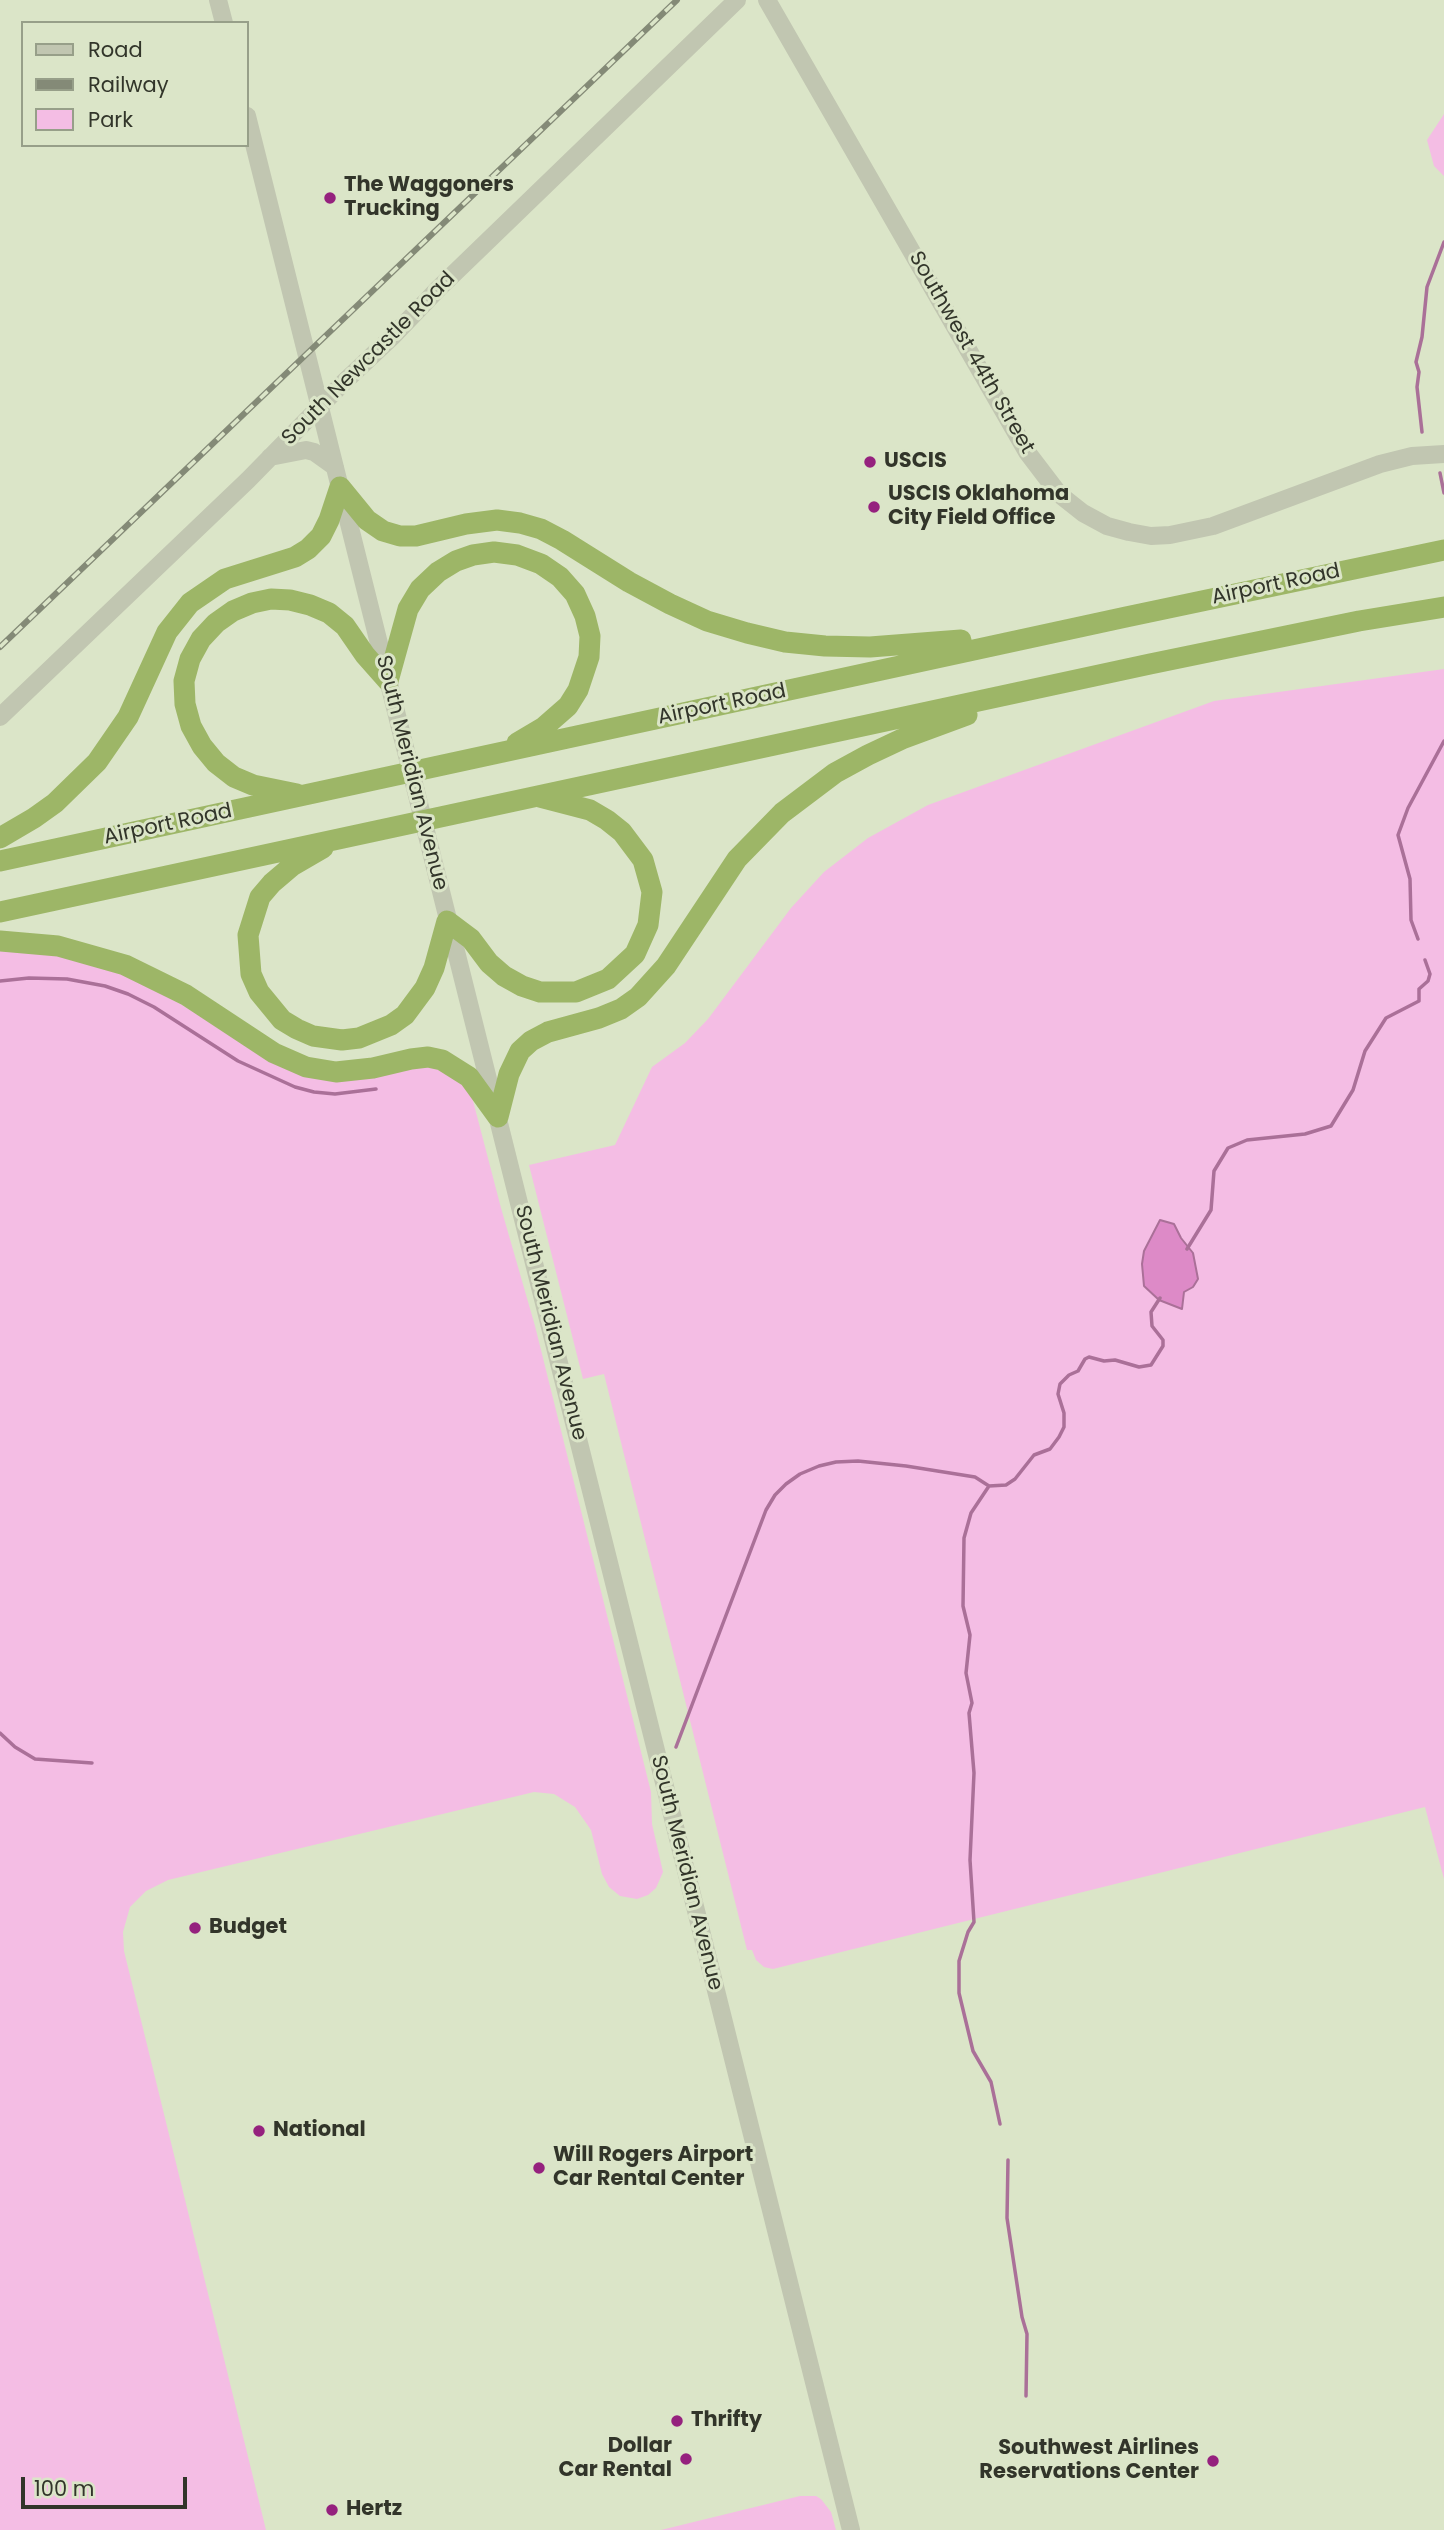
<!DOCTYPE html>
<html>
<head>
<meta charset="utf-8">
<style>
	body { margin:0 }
	#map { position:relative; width:1444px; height:2530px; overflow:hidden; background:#dbe5c8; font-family:Poppins,sans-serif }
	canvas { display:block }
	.legend { position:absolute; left:21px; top:21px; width:228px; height:126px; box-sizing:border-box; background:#dbe5c8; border:2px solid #979f89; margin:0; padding:9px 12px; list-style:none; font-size:21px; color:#32352a }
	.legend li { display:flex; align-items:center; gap:14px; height:35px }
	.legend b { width:35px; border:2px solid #979f89 }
	.scale { position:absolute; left:21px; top:2477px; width:166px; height:32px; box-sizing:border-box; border:4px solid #32352a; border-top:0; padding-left:9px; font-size:21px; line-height:24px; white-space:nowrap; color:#32352a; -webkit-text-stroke:5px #dbe5c8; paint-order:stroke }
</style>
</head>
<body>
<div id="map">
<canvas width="1444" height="2530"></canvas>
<ul class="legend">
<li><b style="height:9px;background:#c1c6b1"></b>Road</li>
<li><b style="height:9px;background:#848a77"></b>Railway</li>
<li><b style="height:19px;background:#f4bde4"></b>Park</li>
</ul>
<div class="scale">100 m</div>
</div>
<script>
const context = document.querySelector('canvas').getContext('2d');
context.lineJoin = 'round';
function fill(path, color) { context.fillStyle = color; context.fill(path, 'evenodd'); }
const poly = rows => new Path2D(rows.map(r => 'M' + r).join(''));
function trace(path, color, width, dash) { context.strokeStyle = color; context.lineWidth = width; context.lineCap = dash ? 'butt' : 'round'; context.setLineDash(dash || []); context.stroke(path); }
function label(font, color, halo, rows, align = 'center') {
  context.font = font + ' Poppins,sans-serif'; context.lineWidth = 6; context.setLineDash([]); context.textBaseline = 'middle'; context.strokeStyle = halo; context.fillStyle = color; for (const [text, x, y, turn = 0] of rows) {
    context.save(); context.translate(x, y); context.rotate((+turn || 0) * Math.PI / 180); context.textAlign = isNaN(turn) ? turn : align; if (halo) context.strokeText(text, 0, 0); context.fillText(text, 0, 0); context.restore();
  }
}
const green = poly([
	[1444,114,1444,176,1434,166,1427,140],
	[1444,669,1444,1879,1425,1807,773,1969,764,1967,756,1960,752,1950,747,1950,604,1374,583,1379,529,1165,615,1145,652,1067,685,1043,708,1019,791,908,824,872,868,838,928,805,1214,701],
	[0,946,26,948,128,973,287,1067,416,1063,453,1072,472,1097,501,1208,535,1326,651,1792,652,1824,663,1872,656,1888,648,1895,637,1899,620,1896,609,1887,602,1874,591,1830,575,1807,554,1794,534,1792,168,1880,146,1891,130,1907,123,1932,124,1951,266,2530,0,2530],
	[800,2496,816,2496,821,2499,831,2512,836,2530,661,2530]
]);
const water = poly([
	[1160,1220,1174,1224,1181,1238,1193,1253,1198,1279,1193,1287,1184,1292,1182,1309,1159,1300,1144,1286,1142,1264,1144,1251,1160,1220]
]);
const stream = poly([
	[1422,432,1417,387,1419,372,1416,362,1422,337,1427,287,1444,242],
	[1440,473,1444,493],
	[1418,939,1411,920,1410,879,1398,835,1408,808,1444,741],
	[0,981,29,978,67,979,105,986,128,994,154,1007,238,1061,295,1087,314,1092,335,1094,376,1089],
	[1187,1249,1211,1210,1214,1171,1228,1148,1247,1140,1305,1134,1331,1126,1353,1090,1365,1051,1386,1018,1419,1001,1419,989,1428,981,1430,974,1425,960],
	[0,1733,15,1747,35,1759,92,1763],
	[676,1747,766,1510,775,1495,786,1484,800,1474,819,1466,836,1462,858,1461,906,1466,975,1477,989,1486],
	[1000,2124,991,2082,973,2051,959,1993,959,1961,968,1932,974,1922,970,1860,974,1773,969,1713,972,1703,966,1673,970,1635,963,1606,964,1538,971,1513,989,1486,1006,1485,1015,1479,1034,1455,1050,1449,1059,1437,1064,1427,1064,1413,1058,1394,1060,1384,1069,1375,1078,1371,1085,1359,1089,1357,1104,1361,1115,1360,1139,1367,1151,1365,1163,1346,1163,1340,1152,1326,1151,1312,1160,1298],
	[1008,2160,1007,2218,1022,2317,1027,2334,1026,2396]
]);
const secondary = poly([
	[218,0,224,23],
	[767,0,1027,452,1059,494,1083,513,1107,526,1129,532,1151,536,1170,535,1213,526,1380,464,1412,456,1444,454],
	[247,116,851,2530],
	[270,457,306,450,314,452,335,467],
	[0,717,248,480,342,384,392,337,438,289,737,0]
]);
const highway = poly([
	[340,487,367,520,383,531,400,536,416,536,466,524,497,520,520,523,541,529,562,540,629,582,670,604,707,621,747,633,785,642,825,646,870,647,961,640],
	[388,681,408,609,420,589,438,572,456,561,473,555,494,552,517,555,541,564,560,577,575,594,585,616,590,636,589,657,578,690,568,706,544,727,517,743],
	[297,794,253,785,234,777,216,763,202,746,191,726,185,704,184,681,190,659,201,639,216,623,233,611,252,603,271,599,290,600,310,605,329,613,345,626,365,655,388,681],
	[0,838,34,818,55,803,97,762,128,717,167,632,190,603,225,579,295,557,308,549,321,536,329,520,340,487],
	[323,848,292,866,272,883,260,897,248,935,251,974,259,992,282,1020,297,1029,313,1036,342,1040,359,1038,391,1025,405,1015,425,988,434,968,447,921,471,939,489,963,504,976,522,986,540,992,576,992,608,979,635,954,648,925,652,892,643,860,622,832,607,820,590,810,540,797],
	[0,861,1126,617,1444,550],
	[0,912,1150,664,1359,621,1444,607],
	[0,941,58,946,125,965,186,995,274,1053,306,1067,336,1072,373,1068,411,1059,428,1057,442,1060,469,1077,498,1117],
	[498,1117,509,1074,520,1051,531,1041,548,1032,599,1018,621,1009,638,997,666,966,737,859,782,813,835,773,868,755,902,739,967,715]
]);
const rail = poly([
	[0,647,677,0]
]);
const markers = [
	[330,198,7,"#95217e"],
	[870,462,7,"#95217e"],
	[874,507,7,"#95217e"],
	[195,1928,7,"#95217e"],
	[259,2131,7,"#95217e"],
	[539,2168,7,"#95217e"],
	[677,2421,7,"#95217e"],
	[686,2459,7,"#95217e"],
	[1213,2461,7,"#95217e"],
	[332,2510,7,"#95217e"]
];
const poiNames = [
	["The Waggoners",344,186],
	["Trucking",344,210],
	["USCIS",884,462],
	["USCIS Oklahoma",888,495],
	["City Field Office",888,519],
	["Budget",209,1928],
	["National",273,2131],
	["Will Rogers Airport",553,2156],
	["Car Rental Center",553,2180],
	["Thrifty",691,2421],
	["Dollar",672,2447,"right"],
	["Car Rental",672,2471,"right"],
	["Southwest Airlines",1199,2449,"right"],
	["Reservations Center",1199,2473,"right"],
	["Hertz",346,2510]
];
const streetNames = [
	["Southwest 44th Street",971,353,60],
	["South Newcastle Road",369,359,-45],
	["Airport Road",1276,585,-12],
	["Airport Road",722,705,-12],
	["South Meridian Avenue",411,773,76],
	["Airport Road",168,825,-12],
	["South Meridian Avenue",550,1323,76],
	["South Meridian Avenue",686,1873,76]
];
fill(green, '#f4bde4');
fill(water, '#dd8ac7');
trace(water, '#aa7098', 2);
trace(stream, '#aa7098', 3.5);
trace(secondary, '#c1c6b1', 18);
trace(highway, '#9db667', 21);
trace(rail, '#848a77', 6);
trace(rail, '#dbe5c8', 3.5, [10]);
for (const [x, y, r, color] of markers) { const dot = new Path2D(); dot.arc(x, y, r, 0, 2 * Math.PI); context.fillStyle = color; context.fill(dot); trace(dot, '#dbe5c8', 2.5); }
label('bold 21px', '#32352a', '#dbe5c8', poiNames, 'left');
label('21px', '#32352a', '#dbe5c8', streetNames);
</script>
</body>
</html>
